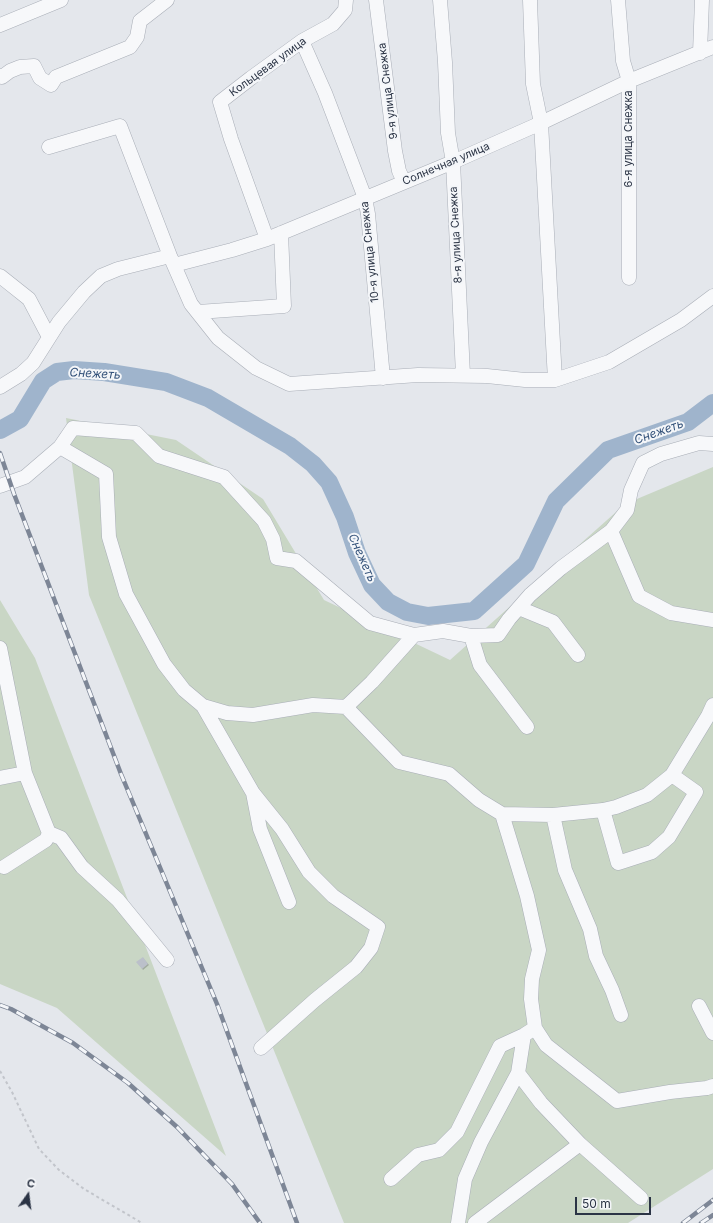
<!DOCTYPE html>
<html>
<head>
<meta charset="utf-8">
<style>
	body { margin:0 }
	#map { position:relative; width:713px; height:1223px; overflow:hidden; background:#e4e7ec; font-family:Inter,sans-serif }
	canvas { display:block }
	.north { position:absolute; left:8px; top:1175px; width:40px; height:40px; -webkit-text-stroke:3px #f4f6f9; paint-order:stroke; rotate:14deg; font-size:11px; font-weight:700; line-height:16px; text-align:center; color:#2b3445 }
	.north::after { content:''; display:block; margin:auto; width:14px; height:18px; background:#2b3445; clip-path:polygon(50% 0,100% 100%,50% 72%,0 100%) }
	.scale { position:absolute; left:575px; top:1197px; width:76px; height:18px; box-sizing:border-box; border:2px solid #2b3445; border-top:0; padding-left:5px; font-size:12px; line-height:14px; white-space:nowrap; color:#2b3445; -webkit-text-stroke:3px #f4f6f9; paint-order:stroke }
</style>
</head>
<body>
<div id="map">
<canvas width="713" height="1223"></canvas>
<div class="north">С</div>
<div class="scale">50 m</div>
</div>
<script>
const context = document.querySelector('canvas').getContext('2d');
context.lineJoin = 'round';
function fill(path, color) { context.fillStyle = color; context.fill(path, 'evenodd'); }
const poly = rows => new Path2D(rows.map(r => 'M' + r).join(''));
function trace(path, color, width, dash) { context.strokeStyle = color; context.lineWidth = width; context.lineCap = dash ? 'butt' : 'round'; context.setLineDash(dash || []); context.stroke(path); }
function label(font, color, halo, rows, align = 'center') {
  context.font = font + ' Inter,sans-serif'; context.lineWidth = 4; context.setLineDash([]); context.textBaseline = 'middle'; context.strokeStyle = halo; context.fillStyle = color; for (const [text, x, y, turn = 0] of rows) {
    context.save(); context.translate(x, y); context.rotate((+turn || 0) * Math.PI / 180); context.textAlign = isNaN(turn) ? turn : align; if (halo) context.strokeText(text, 0, 0); context.fillText(text, 0, 0); context.restore();
  }
}
const green = poly([
	[66,418,176,440,263,499,324,600,450,660,625,504,713,467,713,1169,628,1223,344,1223,89,595],
	[0,600,35,658,226,1156,57,1008,0,984]
]);
const shadow = poly([
	[143,958,149,965,143,970,138,963]
]);
const river = poly([
	[0,430,20,419,43,381,57,372,74,370,104,372,166,382,208,398,290,446,313,464,329,482,345,517,357,553,372,585,388,602,407,612,428,616,474,611,526,564,556,501,608,450,688,422,713,403]
]);
const building = poly([
	[143,957,148,964,142,969,136,962]
]);
const path = poly([
	[0,1071,12,1092,39,1149,59,1170,84,1189,142,1223]
]);
const minor = poly([
	[376,0,395,151,399,171,404,182],
	[440,0,445,62,448,133,453,162,463,375],
	[530,0,533,84,541,123,555,380],
	[618,0,623,61,629,81,629,278],
	[0,25,61,0],
	[302,41,325,93,365,198,368,214,383,378],
	[700,53,702,0],
	[0,76,2,77,10,71,20,67,34,66,40,78,51,85,56,77,130,47,137,37,140,21,167,0],
	[49,147,120,126,170,256,191,304,218,338,256,368,289,384,418,375,487,376,525,380,555,380,609,362,681,320,713,296],
	[267,239,231,139,220,102,251,78,302,41,333,24,345,10,346,0],
	[174,265,232,250,267,239,453,162,541,123,629,81,713,47],
	[0,276,29,299,49,337],
	[198,312,284,306,281,233],
	[0,387,21,374,33,363,59,322,84,292,101,276,118,269,170,256],
	[60,447,106,474,109,537,126,594,164,664,184,690,203,706,227,713,253,715,313,705,346,707,399,762,449,774,479,800,502,814,553,815,603,810,616,807,647,795,672,775,708,716,713,705],
	[0,486,25,477,60,447,73,428,136,433,159,456,224,477,264,521,273,539,277,558,296,561,370,623,414,635],
	[611,531,639,596,671,613,713,620],
	[519,608,553,622,578,655],
	[471,636,480,665,527,727],
	[0,648,25,773,49,833,61,838,82,867,118,900,167,960],
	[203,706,253,793,260,829,289,902],
	[346,707,372,682,414,635,443,631,471,636,498,635,509,619,530,595,561,568,611,531,627,510,631,490,643,463,661,454,699,443,713,444],
	[0,778,25,773],
	[253,793,282,829,309,872,333,896,378,927,371,948,356,967,315,1000,261,1048],
	[603,810,618,863,652,852,669,837,696,792,672,775],
	[502,814,527,896,539,950,532,979,531,999,535,1028,546,1045,617,1101,670,1092,707,1088,713,1086],
	[553,815,565,870,590,929,596,956,612,990,621,1015],
	[4,867,46,840,49,833],
	[699,1006,713,1033],
	[518,1073,541,1103,580,1144,641,1198],
	[391,1179,418,1155,439,1150,457,1132,500,1046,524,1035,535,1028],
	[458,1223,465,1179,481,1142,518,1073,524,1035],
	[475,1223,580,1144]
]);
const rail = poly([
	[0,453,14,494,121,774,217,1004,297,1223],
	[0,1005,11,1009,73,1043,128,1083,177,1127,232,1184,260,1223],
	[683,1223,713,1200],
	[701,1223,713,1215]
]);
const streetNames = [
	["Кольцевая улица",268,67,-36],
	["9-я улица Снежка",388,91,-97],
	["6-я улица Снежка",629,139,-90],
	["Солнечная улица",446,164,-23],
	["8-я улица Снежка",456,235,-93],
	["10-я улица Снежка",370,252,-96]
];
const waterNames = [
	["Снежеть",95,374,3],
	["Снежеть",659,432,-20],
	["Снежеть",362,558,66]
];
fill(green, '#c9d6c5');
fill(shadow, '#0003');
trace(river, '#9fb4cc', 18);
fill(building, '#bbc0ca');
trace(minor, '#a9aeb7', 15);
trace(path, '#c2c5cb', 2, [3, 3]);
trace(minor, '#f7f8fa', 14);
trace(rail, '#7d8696', 4.5);
trace(rail, '#f4f6f9', 3, [9]);
label('11px', '#2b3445', '#f4f6f9', streetNames);
label('italic 12px', '#34527a', '#f4f6f9', waterNames);
</script>
</body>
</html>
